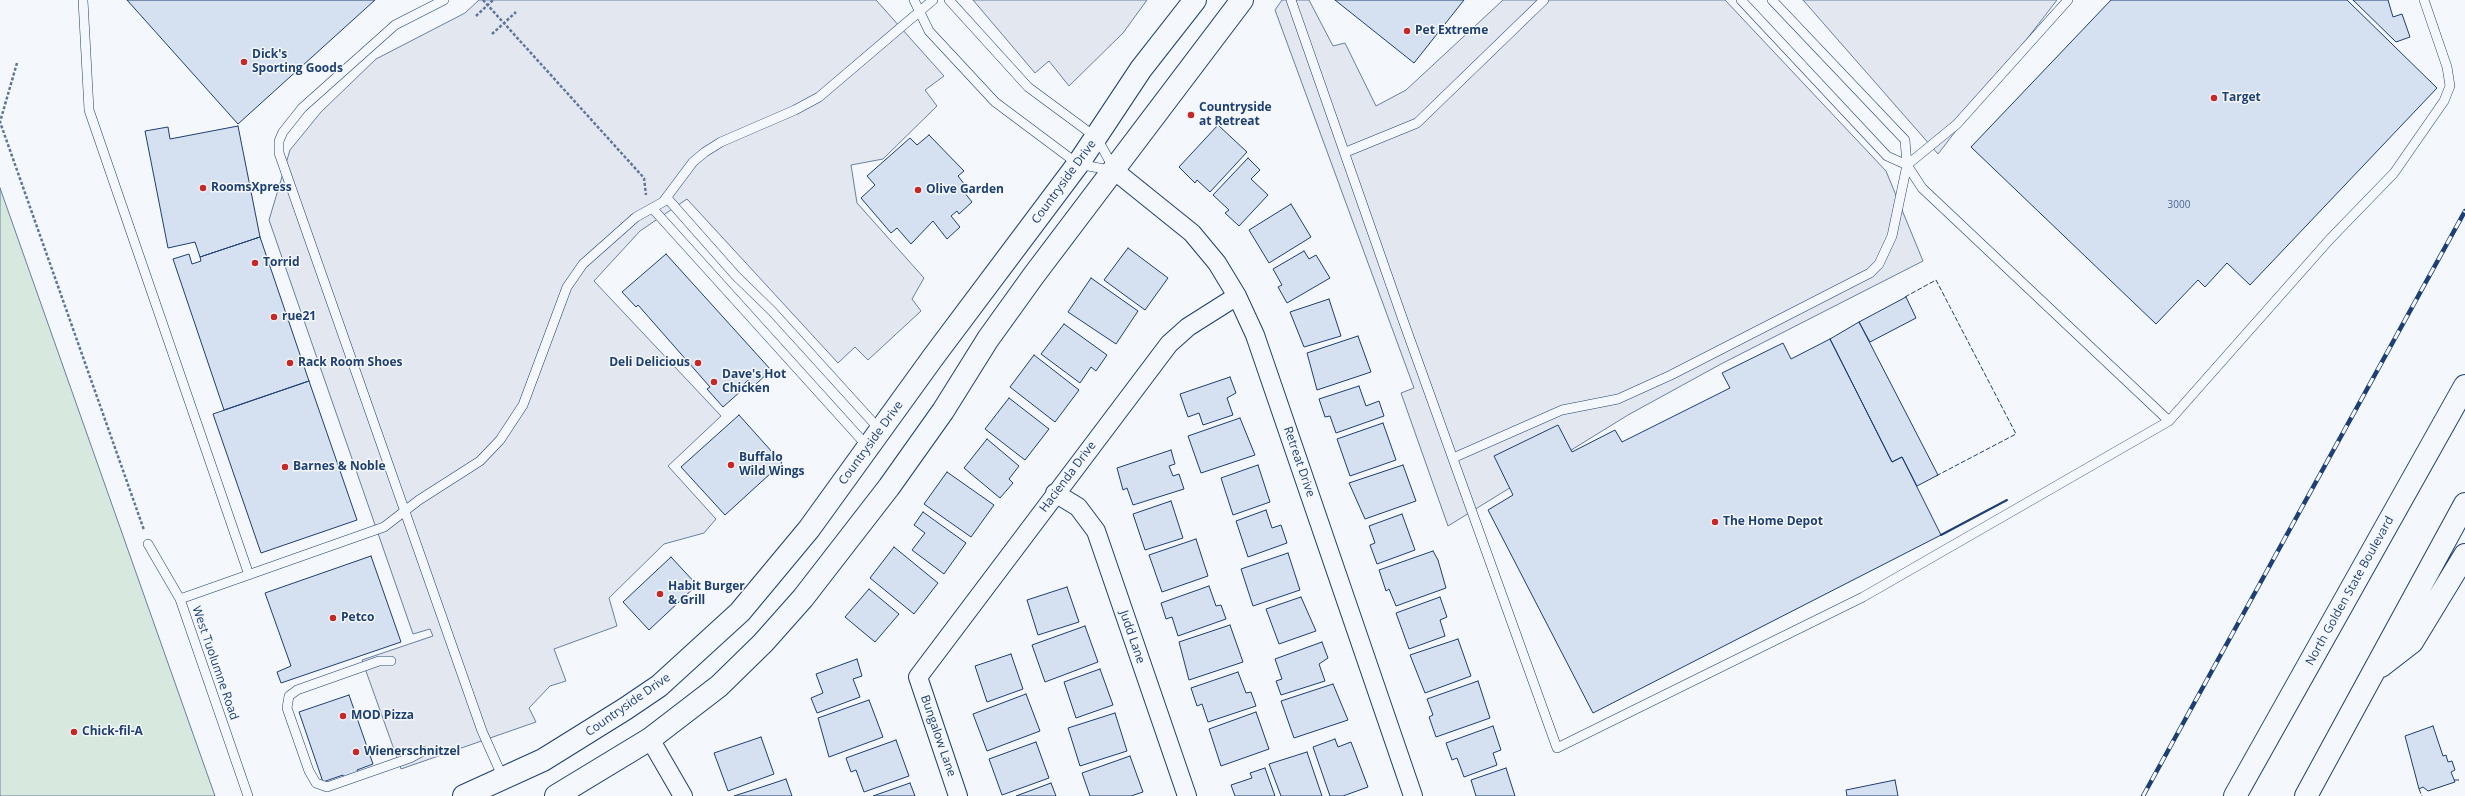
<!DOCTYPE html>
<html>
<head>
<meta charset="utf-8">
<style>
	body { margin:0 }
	canvas { display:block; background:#f4f7fb }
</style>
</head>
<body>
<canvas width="2465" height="796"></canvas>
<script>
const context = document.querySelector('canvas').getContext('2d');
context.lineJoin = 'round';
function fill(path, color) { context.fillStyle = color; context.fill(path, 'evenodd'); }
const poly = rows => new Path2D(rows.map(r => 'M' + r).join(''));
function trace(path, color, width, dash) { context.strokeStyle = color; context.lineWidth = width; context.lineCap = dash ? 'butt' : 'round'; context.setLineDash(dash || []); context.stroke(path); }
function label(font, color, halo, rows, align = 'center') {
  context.font = font + ' "Open Sans",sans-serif'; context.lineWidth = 3; context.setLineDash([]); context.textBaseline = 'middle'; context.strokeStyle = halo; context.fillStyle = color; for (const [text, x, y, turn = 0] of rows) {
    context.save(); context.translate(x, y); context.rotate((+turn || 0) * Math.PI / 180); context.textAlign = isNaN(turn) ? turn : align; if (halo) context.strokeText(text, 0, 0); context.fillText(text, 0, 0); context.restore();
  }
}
const green = poly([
	[0,188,215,796,0,796,0,188]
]);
const parking = poly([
	[479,0,876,0,944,76,925,90,937,106,883,159,851,165,857,203,924,278,912,299,921,311,868,360,855,347,838,363,687,199,640,231,594,281,721,416,668,466,716,519,704,533,664,544,609,598,617,626,554,649,566,681,550,686,529,708,536,722,401,769,362,660,433,636,430,629,413,634,269,220,290,150,321,112,376,59,465,13,479,0],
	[973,0,1147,0,1123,33,1069,86,1049,61,1035,73,973,0],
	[1282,0,1309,0,1333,46,1345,43,1376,106,1406,90,1503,0,1725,0,1886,171,1923,261,1721,364,1628,415,1448,526,1401,393,1414,388,1275,10,1282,0],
	[1803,0,2057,0,1938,154,1803,0]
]);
const building = poly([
	[127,0,375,0,238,124,127,0],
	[1335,0,1464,0,1414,63,1335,0],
	[2111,0,2347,0,2437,88,2250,285,2227,263,2205,287,2198,280,2156,324,1971,147,2111,0],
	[2353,0,2388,0,2393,17,2402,14,2410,37,2396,42,2353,0],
	[1218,125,1247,152,1210,192,1197,180,1195,183,1179,167,1218,125],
	[238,126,260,237,200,257,195,242,168,248,145,131,168,127,170,139,238,126],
	[929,135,964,171,958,176,968,189,964,192,972,202,959,214,957,211,951,216,960,227,947,239,933,221,911,244,897,228,891,233,861,198,875,185,867,176,910,138,917,145,929,135],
	[1248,158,1260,170,1251,179,1268,195,1239,226,1225,213,1229,210,1213,195,1248,158],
	[1291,204,1311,237,1269,263,1249,230,1291,204],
	[260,237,309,381,224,410,173,259,189,254,192,264,201,261,200,257,260,237],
	[1128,248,1168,278,1145,310,1104,280,1128,248],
	[1304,251,1309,259,1316,255,1330,278,1287,303,1278,287,1282,285,1273,269,1304,251],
	[666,254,771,370,754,386,748,380,739,389,741,391,723,407,707,389,710,387,638,305,636,307,622,292,666,254],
	[1091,278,1138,311,1116,344,1068,312,1091,278],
	[1906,297,1916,318,1870,342,1859,322,1906,297],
	[1329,299,1341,336,1304,347,1290,312,1329,299],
	[1859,322,1938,475,1917,486,1902,457,1892,462,1830,339,1859,322],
	[1064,324,1107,355,1096,371,1091,367,1080,383,1041,354,1064,324],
	[1358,336,1371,372,1317,390,1307,353,1358,336],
	[1830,339,1892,462,1902,457,1941,535,1593,713,1488,510,1513,495,1494,456,1558,425,1572,452,1615,430,1622,442,1730,388,1722,373,1783,343,1791,359,1830,339],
	[1034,355,1079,390,1055,422,1010,387,1034,355],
	[1230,377,1236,393,1227,398,1233,415,1203,425,1199,413,1188,417,1180,394,1230,377],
	[309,381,357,520,261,553,213,414,309,381],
	[1359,386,1366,406,1379,401,1384,416,1336,433,1330,416,1325,417,1319,399,1359,386],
	[1009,398,1049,429,1025,460,985,429,1009,398],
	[739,415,782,463,725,515,681,467,739,415],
	[1240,418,1255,455,1201,473,1188,436,1240,418],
	[1383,423,1396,460,1350,476,1337,439,1383,423],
	[987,439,1019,466,1009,479,1013,483,1000,498,964,468,987,439],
	[1171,450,1175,464,1169,466,1173,476,1179,474,1184,489,1133,505,1127,488,1123,490,1117,468,1171,450],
	[1258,465,1270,502,1233,515,1221,478,1258,465],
	[1403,465,1416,501,1365,519,1349,483,1403,465],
	[947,472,994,505,971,537,924,504,947,472],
	[1171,501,1183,538,1145,550,1133,514,1171,501],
	[1266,510,1272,528,1281,525,1287,543,1248,557,1236,521,1266,510],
	[923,512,966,543,944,574,912,550,925,533,914,525,923,512],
	[1402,514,1415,550,1377,564,1370,545,1375,543,1369,526,1402,514],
	[1196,539,1208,576,1162,592,1149,555,1196,539],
	[894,547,938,583,914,614,870,578,894,547],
	[1433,551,1438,560,1446,588,1396,606,1389,589,1386,591,1379,570,1433,551],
	[1288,553,1300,590,1253,606,1241,569,1288,553],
	[371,556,401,642,281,683,277,672,291,666,265,593,371,556],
	[671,557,697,585,649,630,623,602,671,557],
	[1209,586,1216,606,1221,605,1226,619,1178,636,1172,617,1166,619,1161,603,1209,586],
	[1067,587,1079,622,1038,635,1027,600,1067,587],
	[869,589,899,614,875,642,845,617,869,589],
	[1301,597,1316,631,1279,644,1266,609,1301,597],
	[1440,597,1447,617,1440,620,1445,636,1409,649,1396,613,1440,597],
	[1230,625,1243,662,1189,680,1179,642,1230,625],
	[1085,626,1098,662,1045,682,1032,645,1085,626],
	[1458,639,1471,676,1425,693,1410,655,1458,639],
	[1322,642,1328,658,1319,664,1325,681,1281,695,1276,681,1282,679,1275,659,1322,642],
	[1011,654,1023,689,987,702,975,666,1011,654],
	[857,659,862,676,853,679,860,697,817,713,811,698,823,693,816,674,857,659],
	[1100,669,1113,705,1076,718,1064,682,1100,669],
	[1238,672,1246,693,1251,692,1256,706,1208,722,1202,704,1197,706,1191,688,1238,672],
	[1478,681,1490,718,1436,737,1429,717,1433,715,1427,699,1478,681],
	[1333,684,1348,720,1294,738,1281,701,1333,684],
	[1026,694,1040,731,987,751,973,714,1026,694],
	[349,695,373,764,357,770,359,774,344,779,343,775,323,782,299,712,349,695],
	[869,700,883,737,829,757,818,718,869,700],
	[1256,712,1269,749,1221,766,1209,729,1256,712],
	[1115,713,1127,751,1080,766,1068,728,1115,713],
	[1493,726,1501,750,1493,753,1497,765,1464,777,1457,758,1452,760,1446,743,1493,726],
	[2433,726,2443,756,2446,755,2448,762,2452,761,2455,770,2451,772,2455,782,2428,791,2423,787,2419,789,2405,736,2433,726],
	[761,737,774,774,728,791,714,753,761,737],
	[1335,739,1338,747,1351,742,1368,787,1343,796,1330,796,1313,747,1335,739],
	[896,740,909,776,864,792,856,770,851,772,846,758,896,740],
	[1036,742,1049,778,1002,795,989,759,1036,742],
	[1307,752,1322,796,1281,796,1269,764,1307,752],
	[1130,756,1143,792,1131,796,1090,796,1082,773,1130,756],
	[1265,768,1275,796,1235,796,1231,785,1252,778,1250,773,1265,768],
	[1506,768,1515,796,1476,796,1471,780,1506,768],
	[786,779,792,796,734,796,765,786,786,779],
	[1895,780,1898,796,1847,796,1846,790,1895,780],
	[910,783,915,796,873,796,910,783],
	[1051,783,1056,796,1016,796,1051,783]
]);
const path = poly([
	[483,0,644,178,646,195],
	[476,16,493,0],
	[492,34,516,12],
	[17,63,0,122,144,530]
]);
const lane = poly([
	[83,0,89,110,249,575],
	[444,0,395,25,302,108,283,132,279,141,279,153,482,731,503,778],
	[914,0,929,31,995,102,1078,164,1115,171,1097,138,1028,87,949,0],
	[1291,0,1403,320,1557,748,1863,597,2169,421,2330,239,2394,173,2444,101,2450,86,2447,67,2424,0],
	[1741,0,1887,156,1907,165,1922,188,2169,421],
	[1346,152,1417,123,1544,0],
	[1907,165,1957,124,2068,0],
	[667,198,736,276,772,311,880,430],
	[653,209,868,447],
	[1453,458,1562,410,1618,399,1671,375,1870,273,1879,264,1892,236,1907,165,1905,140,1772,0],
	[148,544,180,599,248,796],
	[180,599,384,527,419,500,480,461,500,440,523,405,567,287,583,264,636,217,663,202,693,162,705,152,721,142,795,110,819,97,933,0],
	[391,661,379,661,297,690,289,696,287,708,309,771,316,783,327,787,410,758,423,751]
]);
const street = poly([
	[1115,171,1192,233,1217,263,1237,296,1255,335,1413,796],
	[1055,493,1078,507,1096,531,1187,796],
	[650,739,683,796],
	[958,796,918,677,1169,344,1188,327,1237,296]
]);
const secondary = poly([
	[2381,666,2412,642,2465,555],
	[464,796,543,760,625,709,659,686,740,612,809,529,934,356,1078,164,1141,69,1195,0],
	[556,796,650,739,719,686,763,643,803,598,889,487,943,411,988,339,1034,275,1242,0],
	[2235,796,2465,386],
	[2306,796,2465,504]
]);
const rail = poly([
	[2143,796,2465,211]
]);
const fence = poly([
	[1905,297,1936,280,2016,434,1936,476],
	[2454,780,2459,780],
	[2419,789,2422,796]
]);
const wall = poly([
	[1941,535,2007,500]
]);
const markers = [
	[1407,31,4,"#c62828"],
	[244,62,4,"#c62828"],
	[2214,98,4,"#c62828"],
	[1191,115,4,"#c62828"],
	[203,188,4,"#c62828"],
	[918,190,4,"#c62828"],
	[255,263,4,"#c62828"],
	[274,317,4,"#c62828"],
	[290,363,4,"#c62828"],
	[698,363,4,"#c62828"],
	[714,382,4,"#c62828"],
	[731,465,4,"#c62828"],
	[285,467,4,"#c62828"],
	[1715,522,4,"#c62828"],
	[660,594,4,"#c62828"],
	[333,618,4,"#c62828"],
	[343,716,4,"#c62828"],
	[74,732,4,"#c62828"],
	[356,752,4,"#c62828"]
];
const numberNames = [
	["3000",2179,205]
];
const poiNames = [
	["Pet Extreme",1415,31],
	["Dick's",252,55],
	["Sporting Goods",252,69],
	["Target",2222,98],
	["Countryside",1199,108],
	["at Retreat",1199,122],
	["RoomsXpress",211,188],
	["Olive Garden",926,190],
	["Torrid",263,263],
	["rue21",282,317],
	["Rack Room Shoes",298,363],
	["Deli Delicious",690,363,"right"],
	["Dave's Hot",722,375],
	["Chicken",722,389],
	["Buffalo",739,458],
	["Wild Wings",739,472],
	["Barnes & Noble",293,467],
	["The Home Depot",1723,522],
	["Habit Burger",668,587],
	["& Grill",668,601],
	["Petco",341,618],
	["MOD Pizza",351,716],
	["Chick-fil-A",82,732],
	["Wienerschnitzel",364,752]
];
const streetNames = [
	["Countryside Drive",1064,182,-54],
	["Countryside Drive",871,443,-54],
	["Retreat Drive",1299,462,71],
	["Hacienda Drive",1068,477,-53],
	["North Golden State Boulevard",2350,591,-61],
	["Judd Lane",1132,637,71],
	["West Tuolumne Road",215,663,71],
	["Countryside Drive",628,705,-35],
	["Bungalow Lane",938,736,71]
];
fill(green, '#d7e8df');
trace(green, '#687fa3', 1);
fill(parking, '#e3e8f0');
trace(parking, '#687fa3', 1);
fill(building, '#d5e0f0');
trace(building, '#1d3f73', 1);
trace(lane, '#1d3f73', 10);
trace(street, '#1d3f73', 20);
trace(secondary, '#1d3f73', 24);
trace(path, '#5e769c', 2.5, [3, 2]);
trace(lane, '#f4f7fb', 9);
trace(street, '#f4f7fb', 18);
trace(secondary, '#f4f7fb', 22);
trace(rail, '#1d3f73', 4.5);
trace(rail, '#f4f7fb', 3, [9]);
trace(fence, '#1d3f73', 1, [5, 2]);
trace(wall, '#1d3f73', 2);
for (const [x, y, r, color] of markers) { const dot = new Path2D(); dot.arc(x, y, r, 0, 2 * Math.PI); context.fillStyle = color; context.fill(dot); trace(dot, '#f4f7fb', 1.5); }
label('10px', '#4b6792', null, numberNames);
label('bold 12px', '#1d3f73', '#f4f7fb', poiNames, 'left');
label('12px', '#1d3f73', '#f4f7fb', streetNames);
</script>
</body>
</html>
